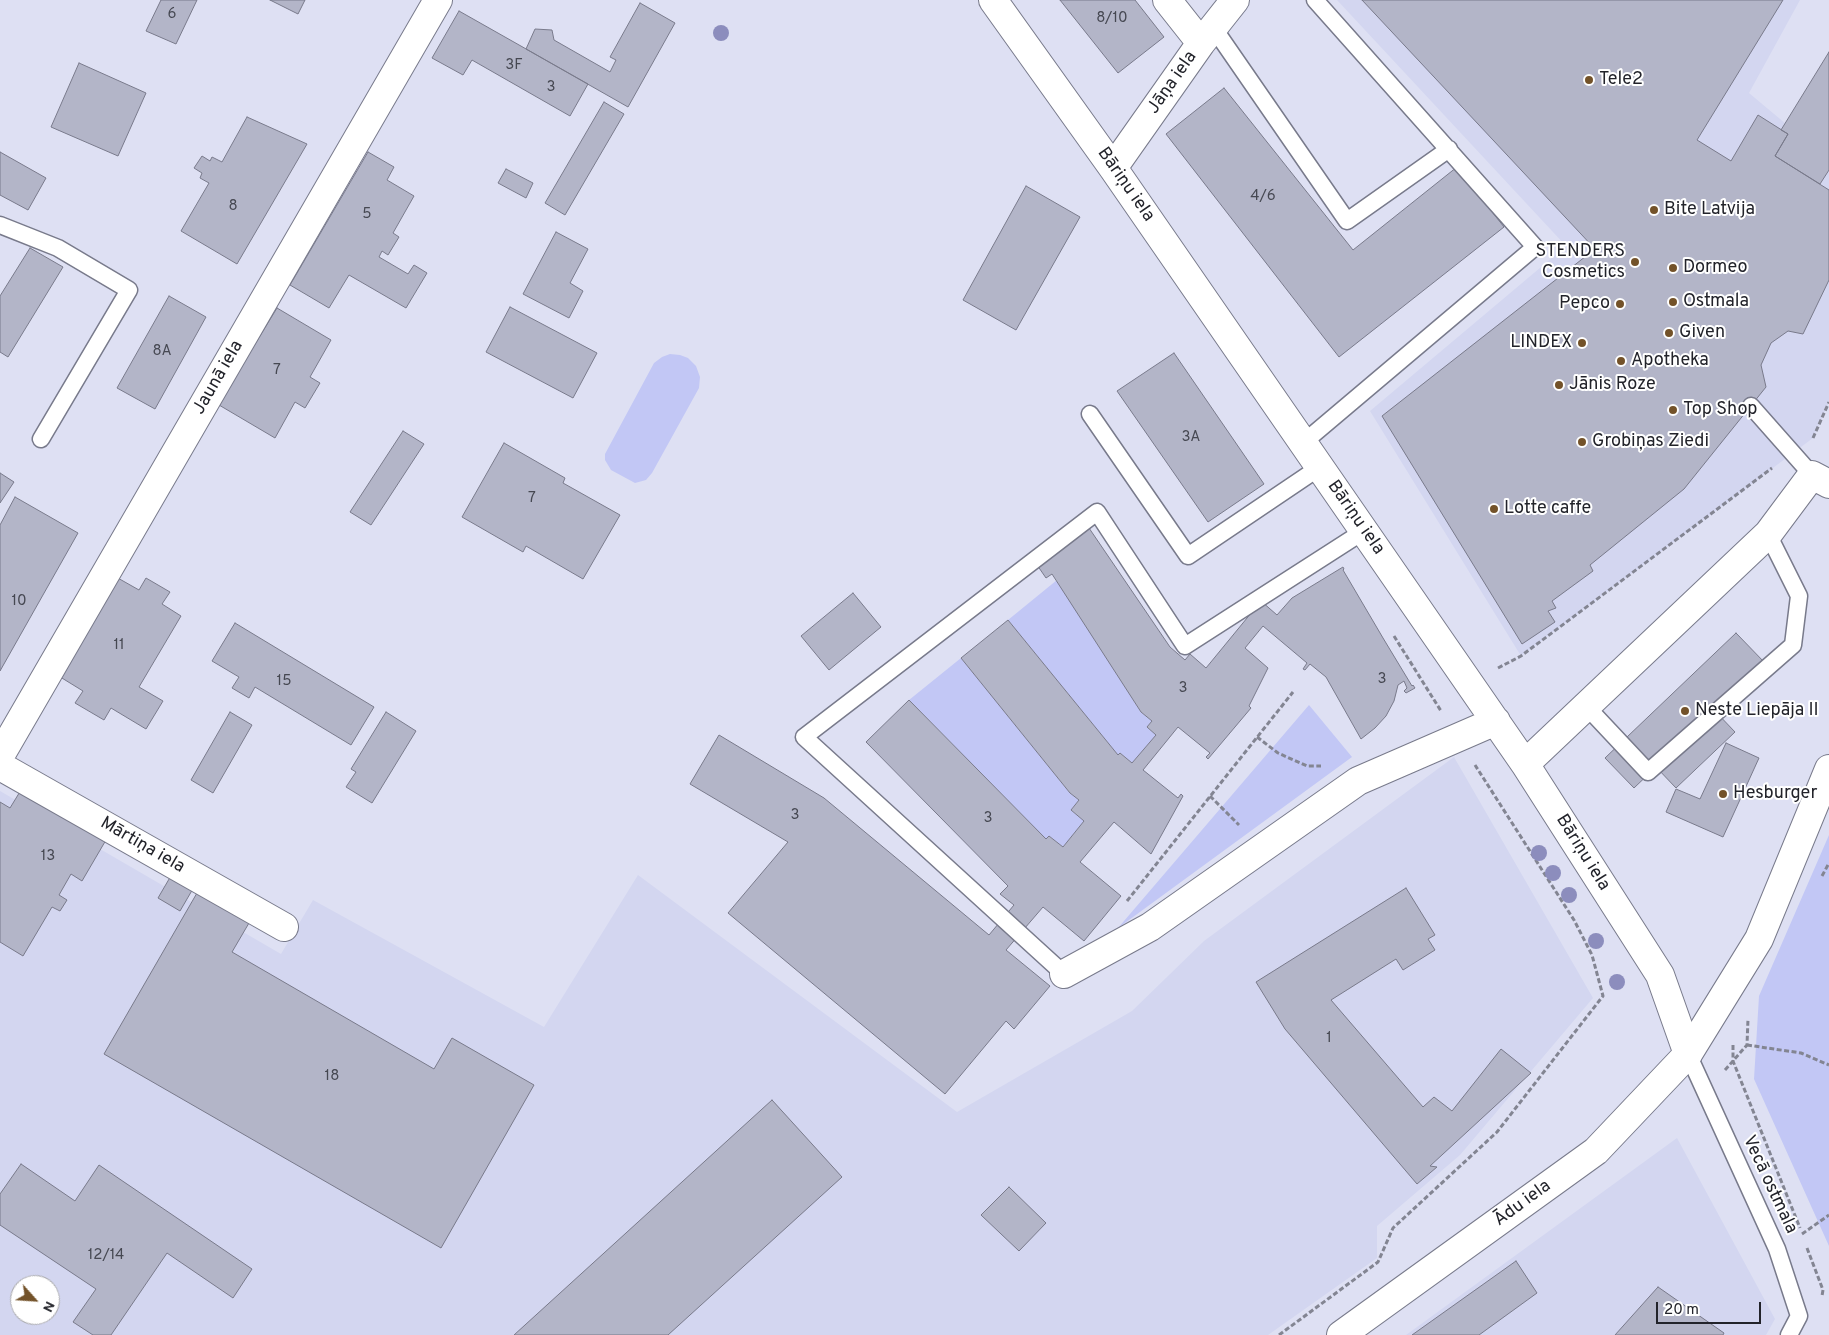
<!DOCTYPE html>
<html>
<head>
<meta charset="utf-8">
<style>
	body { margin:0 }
	#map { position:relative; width:1829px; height:1335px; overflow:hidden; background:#dee0f3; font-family:Overpass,sans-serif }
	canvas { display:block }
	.north { position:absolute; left:10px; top:1275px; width:50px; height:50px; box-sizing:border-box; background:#fff; border:1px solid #a7a7aa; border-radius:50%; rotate:116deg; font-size:14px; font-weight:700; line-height:20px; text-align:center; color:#22232a }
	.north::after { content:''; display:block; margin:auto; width:18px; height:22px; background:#735229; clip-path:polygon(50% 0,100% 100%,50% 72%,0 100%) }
	.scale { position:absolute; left:1656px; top:1302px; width:105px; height:22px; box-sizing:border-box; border:2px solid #22232a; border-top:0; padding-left:6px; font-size:15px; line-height:18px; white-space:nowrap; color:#22232a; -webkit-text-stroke:4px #fff; paint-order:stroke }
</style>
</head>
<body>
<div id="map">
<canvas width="1829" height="1335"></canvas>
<div class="north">N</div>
<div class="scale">20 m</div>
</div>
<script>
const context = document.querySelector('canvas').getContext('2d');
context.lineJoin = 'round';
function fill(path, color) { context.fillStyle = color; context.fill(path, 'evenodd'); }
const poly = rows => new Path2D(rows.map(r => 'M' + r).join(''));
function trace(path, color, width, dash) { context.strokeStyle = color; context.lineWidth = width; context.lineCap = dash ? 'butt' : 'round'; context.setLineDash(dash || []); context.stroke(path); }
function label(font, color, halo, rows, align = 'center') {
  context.font = font + ' Overpass,sans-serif'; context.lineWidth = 4; context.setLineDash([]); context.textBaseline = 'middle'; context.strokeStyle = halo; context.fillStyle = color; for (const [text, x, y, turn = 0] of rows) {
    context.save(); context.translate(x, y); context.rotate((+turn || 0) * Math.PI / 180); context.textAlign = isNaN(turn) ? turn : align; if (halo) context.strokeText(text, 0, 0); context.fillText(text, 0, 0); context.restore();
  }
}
const built = poly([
	[1337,0,1800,0,1749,93,1829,160,1829,402,1813,438,1521,656,1370,411,1566,246],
	[1454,757,1593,998,1460,1155,1377,1226,1377,1258,1268,1335,0,1335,0,791,281,954,313,900,544,1027,638,875,957,1112,1132,1011,1204,941],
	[20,1285,50,1285,50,1315,20,1315],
	[1677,1138,1775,1319,1766,1335,1406,1335]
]);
const green = poly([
	[670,354,680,355,688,358,696,366,700,377,699,388,652,473,646,480,635,483,611,470,605,460,605,454,654,363,662,357],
	[1057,580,1141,712,1152,721,1147,727,1156,735,1132,763,1120,753,1118,755,1008,620],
	[961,658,1070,793,1079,800,1071,810,1084,821,1063,847,1049,836,1046,839,909,700],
	[1309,705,1352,757,1118,928],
	[1829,835,1829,1246,1754,1079,1759,996]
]);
const building = poly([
	[161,0,197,0,176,44,146,31,161,0],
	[270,0,305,0,298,14,270,0],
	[1060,0,1135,0,1164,37,1118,73,1060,0],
	[1362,0,1783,0,1697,140,1731,161,1758,115,1788,134,1775,156,1829,190,1829,280,1803,334,1788,331,1771,343,1761,365,1766,387,1684,489,1590,565,1593,571,1552,601,1556,608,1548,611,1555,622,1522,644,1382,416,1595,249,1362,0],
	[640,3,675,23,628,107,526,49,535,29,552,30,554,40,610,72,616,60,610,57,640,3],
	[459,11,588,84,570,116,472,60,463,75,432,58,459,11],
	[1829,52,1829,170,1820,184,1775,156,1788,134,1781,130,1829,52],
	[79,63,146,93,118,156,51,127,79,63],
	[1224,88,1353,250,1457,167,1504,227,1339,357,1166,134,1224,88],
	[604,102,624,114,565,215,545,203,604,102],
	[247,117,307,144,237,264,181,231,209,183,200,178,202,173,194,168,202,156,210,161,212,157,222,162,247,117],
	[0,152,46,178,28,210,0,195,0,152],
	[368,152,394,167,387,180,414,196,393,233,399,237,388,255,382,251,379,257,408,274,414,265,427,273,406,308,349,275,329,308,290,285,368,152],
	[506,169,533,183,526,198,498,183,506,169],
	[1026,186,1080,217,1016,330,963,300,1026,186],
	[556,232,588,249,570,283,583,291,569,318,523,294,556,232],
	[30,248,63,267,8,357,0,352,0,296,30,248],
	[169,296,206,317,155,409,117,388,169,296],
	[510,307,597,353,573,398,486,352,510,307],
	[277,308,331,340,310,377,320,383,305,408,295,402,275,438,219,405,243,364,240,363,249,347,252,349,277,308],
	[1174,353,1264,484,1208,522,1117,391,1174,353],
	[403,431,424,444,371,525,350,512,403,431],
	[504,443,565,478,563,483,620,515,583,579,526,546,523,552,462,517,504,443],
	[0,473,14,482,0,503,0,473],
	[15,497,78,533,0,671,0,525,15,497],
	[1089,528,1170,647,1185,660,1190,654,1206,668,1261,601,1277,615,1292,598,1343,567,1344,569,1343,570,1383,638,1412,686,1413,685,1415,688,1406,693,1404,691,1407,688,1404,681,1398,685,1394,701,1386,716,1375,728,1361,739,1326,677,1310,664,1305,670,1303,669,1307,663,1263,626,1245,648,1268,668,1249,706,1251,708,1208,759,1206,757,1210,753,1178,727,1143,770,1178,798,1181,794,1183,796,1151,854,1114,822,1080,862,1121,896,1084,941,1043,907,1006,950,1050,986,1014,1029,1006,1021,945,1094,728,913,788,842,690,784,719,735,824,798,989,935,1014,905,1000,894,1008,886,866,742,909,700,1046,839,1049,836,1063,847,1084,821,1071,810,1079,800,1070,793,961,658,1008,620,1118,755,1120,753,1132,763,1156,735,1147,727,1152,721,1141,712,1052,574,1046,578,1035,562,1089,528],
	[116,577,139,590,146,578,170,592,162,604,181,616,139,687,163,701,146,729,111,708,104,720,75,703,83,691,57,675,116,577],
	[853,593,881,627,829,670,801,636,853,593],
	[235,623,374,707,351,745,255,687,249,698,232,688,239,677,212,661,235,623],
	[1736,633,1765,663,1715,711,1735,732,1676,788,1656,767,1634,788,1605,758,1736,633],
	[230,712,252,725,213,793,191,780,230,712],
	[386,712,416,731,372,803,346,787,356,772,351,769,386,712],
	[1726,743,1759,758,1723,837,1666,812,1676,789,1700,799,1726,743],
	[21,790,106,840,82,881,71,874,59,895,67,900,60,911,52,907,23,956,0,942,0,802,10,808,21,790],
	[172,874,194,887,180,911,158,898,172,874],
	[1406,888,1435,935,1428,939,1435,950,1403,970,1396,959,1331,1000,1423,1107,1434,1097,1452,1111,1501,1049,1531,1073,1430,1166,1437,1167,1417,1184,1285,1029,1256,982,1406,888],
	[197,893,249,923,232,952,434,1069,452,1038,534,1085,441,1248,104,1054,197,893],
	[772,1100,842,1177,668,1335,514,1335,772,1100],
	[21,1164,75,1201,99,1165,252,1269,233,1298,167,1253,111,1335,93,1335,73,1322,96,1289,0,1225,0,1194,21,1164],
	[1009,1187,1046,1223,1019,1251,981,1215,1009,1187],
	[1516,1261,1537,1293,1479,1335,1412,1335,1516,1261],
	[1658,1287,1724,1333,1723,1335,1615,1335,1658,1287]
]);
const path = poly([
	[1813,438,1829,402],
	[1394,636,1441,711],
	[1498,668,1521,656,1772,468],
	[1257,737,1278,753,1307,766,1321,766],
	[1210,796,1239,825],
	[1822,876,1829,863],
	[1127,901,1293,692],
	[1733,1045,1733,1061,1800,1228],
	[1747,1045,1801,1053,1829,1065],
	[1725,1070,1747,1045,1748,1019],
	[1802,1234,1829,1215],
	[1807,1248,1823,1290,1822,1296],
	[1279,1335,1378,1262,1393,1228,1497,1132,1603,996,1592,955,1574,920,1475,765]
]);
const service = poly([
	[1213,27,1347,221,1449,149],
	[0,225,58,248,129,290,41,439],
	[1751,406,1812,475],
	[1090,414,1188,556,1320,467],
	[1303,443,1535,247,1315,0],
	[1586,706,1648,772,1793,645,1799,596,1768,534],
	[1064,974,804,737,1097,512,1185,646,1364,531],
	[1688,1054,1777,1249,1799,1316,1789,1335]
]);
const minor = poly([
	[993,0,1113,168,1525,764,1660,975,1688,1054],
	[1167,0,1201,43],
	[1113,168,1201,43,1235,0],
	[0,756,438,0],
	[1525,764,1768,534,1812,475,1829,484],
	[0,766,284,927],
	[1064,974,1150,927,1358,781,1496,721]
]);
const secondary = poly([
	[1341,1335,1596,1151,1688,1054,1759,939,1829,769]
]);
const trees = [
	[721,33],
	[1539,853],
	[1553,873],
	[1569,895],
	[1596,941],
	[1617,982]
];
const markers = [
	[1589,80,5,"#735229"],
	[1654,210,5,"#735229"],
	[1635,262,5,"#735229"],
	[1673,268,5,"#735229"],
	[1673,302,5,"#735229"],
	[1620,304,5,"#735229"],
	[1669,333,5,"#735229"],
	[1582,343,5,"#735229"],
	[1621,361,5,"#735229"],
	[1559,385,5,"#735229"],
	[1673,410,5,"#735229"],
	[1582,442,5,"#735229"],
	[1494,509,5,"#735229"],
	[1685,711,5,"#735229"],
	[1723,794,5,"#735229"]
];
const numberNames = [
	["6",172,15],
	["8/10",1112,19],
	["3F",514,66],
	["3",551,88],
	["4/6",1263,197],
	["8",233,207],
	["5",367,215],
	["8A",162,352],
	["7",277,371],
	["3A",1191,438],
	["7",532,499],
	["10",19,602],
	["11",119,646],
	["3",1382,680],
	["15",284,682],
	["3",1183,689],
	["3",795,816],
	["3",988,819],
	["13",48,857],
	["1",1329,1039],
	["18",332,1077],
	["12/14",106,1256]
];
const poiNames = [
	["Tele2",1599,80],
	["Bite Latvija",1664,210],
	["STENDERS",1625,252,"right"],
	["Cosmetics",1625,273,"right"],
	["Dormeo",1683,268],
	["Ostmala",1683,302],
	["Pepco",1610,304,"right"],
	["Given",1679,333],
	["LINDEX",1572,343,"right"],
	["Apotheka",1631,361],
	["Jānis Roze",1569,385],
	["Top Shop",1683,410],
	["Grobiņas Ziedi",1592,442],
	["Lotte caffe",1504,509],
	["Neste Liepāja II",1695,711],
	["Hesburger",1733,794]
];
const streetNames = [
	["Jāņa iela",1173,83,-55],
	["Bāriņu iela",1125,185,55],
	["Jaunā iela",219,378,-60],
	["Bāriņu iela",1355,518,55],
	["Mārtiņa iela",142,846,30],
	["Bāriņu iela",1582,853,58],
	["Vecā ostmala",1769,1185,65],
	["Ādu iela",1523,1204,-36]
];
fill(built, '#d3d6f0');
fill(green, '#c2c7f5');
fill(building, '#b3b5c8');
trace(building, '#797a8b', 1);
trace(service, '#787a8b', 19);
trace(minor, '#787a8b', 30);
trace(secondary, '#787a8b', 30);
trace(path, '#838592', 3, [5, 2.5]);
trace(service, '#fff', 16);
trace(minor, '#fff', 28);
trace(secondary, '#fff', 28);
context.fillStyle = '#8c8dbd';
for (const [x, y] of trees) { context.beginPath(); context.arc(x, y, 8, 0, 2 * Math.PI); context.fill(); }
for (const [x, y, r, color] of markers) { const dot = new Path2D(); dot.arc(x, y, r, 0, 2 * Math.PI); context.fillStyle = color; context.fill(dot); trace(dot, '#fff', 2); }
label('15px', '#464852', null, numberNames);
label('18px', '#22232a', '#fff', poiNames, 'left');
label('18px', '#22232a', '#fff', streetNames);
</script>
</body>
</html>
